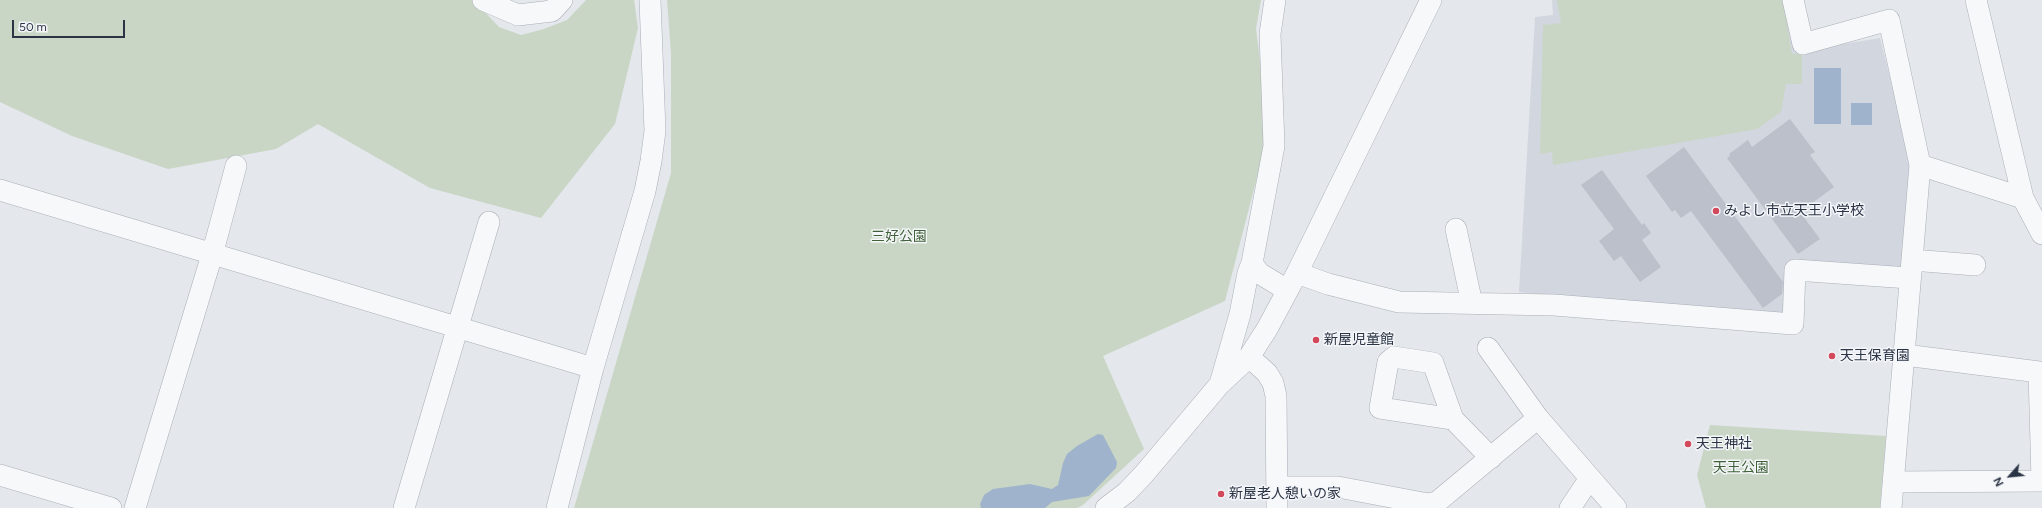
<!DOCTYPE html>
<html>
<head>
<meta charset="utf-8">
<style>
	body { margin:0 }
	#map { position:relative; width:2042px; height:508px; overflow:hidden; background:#e4e7ec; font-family:Figtree,sans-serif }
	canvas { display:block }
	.north { position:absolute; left:1990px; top:456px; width:40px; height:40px; -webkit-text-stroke:3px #f4f6f9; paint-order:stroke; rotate:243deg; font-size:11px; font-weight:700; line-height:16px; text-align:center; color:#2b3445 }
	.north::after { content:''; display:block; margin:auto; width:14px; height:18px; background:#2b3445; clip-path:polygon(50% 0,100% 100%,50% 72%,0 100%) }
	.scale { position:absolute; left:12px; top:20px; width:113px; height:18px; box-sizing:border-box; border:2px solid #2b3445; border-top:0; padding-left:5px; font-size:12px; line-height:14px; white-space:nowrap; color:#2b3445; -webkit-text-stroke:3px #f4f6f9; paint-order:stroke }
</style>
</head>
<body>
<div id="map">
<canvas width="2042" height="508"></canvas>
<div class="north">N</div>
<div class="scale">50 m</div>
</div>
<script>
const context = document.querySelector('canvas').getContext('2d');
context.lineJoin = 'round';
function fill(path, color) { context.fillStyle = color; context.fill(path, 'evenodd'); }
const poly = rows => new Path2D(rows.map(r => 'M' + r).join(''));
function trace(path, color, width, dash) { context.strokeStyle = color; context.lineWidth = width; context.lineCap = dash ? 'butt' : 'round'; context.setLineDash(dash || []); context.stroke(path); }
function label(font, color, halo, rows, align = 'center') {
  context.font = font + ' Figtree,"Noto Sans JP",sans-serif'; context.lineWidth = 3; context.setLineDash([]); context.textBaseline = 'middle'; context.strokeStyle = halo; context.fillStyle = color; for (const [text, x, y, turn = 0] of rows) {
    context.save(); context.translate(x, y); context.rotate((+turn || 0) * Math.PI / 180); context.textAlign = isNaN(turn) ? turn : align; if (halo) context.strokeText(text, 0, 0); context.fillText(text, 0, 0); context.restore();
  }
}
const built = poly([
	[1552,0,1786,0,1794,52,1880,38,1910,157,1905,271,1792,265,1791,321,1519,292,1535,17,1553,15]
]);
const green = poly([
	[0,0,476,0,479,6,499,27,521,35,544,29,567,20,586,0,634,0,638,28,615,124,541,218,430,188,318,124,276,149,168,169,72,136,0,102],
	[667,0,1261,0,1256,29,1269,131,1225,301,1103,356,1144,449,1083,505,1077,508,574,508,671,173,671,54],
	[1557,0,1783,0,1792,54,1802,53,1802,84,1786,84,1781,112,1757,129,1553,165,1552,152,1540,154,1543,25,1561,23],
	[1710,425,1886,436,1880,508,1706,508,1697,475]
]);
const water = poly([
	[1814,68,1841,68,1841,124,1814,124],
	[1851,103,1872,103,1872,125,1851,125],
	[1098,434,1103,435,1117,462,1116,468,1089,496,1052,502,1045,508,981,508,980,504,984,495,993,489,1030,484,1052,489,1058,485,1063,463,1067,454,1077,446]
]);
const building = poly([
	[1790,119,1815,152,1810,155,1834,187,1800,212,1820,239,1798,254,1727,158,1730,156,1729,154,1748,140,1752,147],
	[1684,147,1783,282,1782,294,1763,308,1691,211,1681,218,1675,210,1672,212,1646,176],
	[1602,170,1642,225,1644,223,1651,233,1642,240,1661,267,1640,282,1621,256,1614,261,1599,241,1614,229,1581,185]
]);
const minor = poly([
	[483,0,518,15,552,11,562,0],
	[1275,0,1270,34,1274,146,1252,263,1259,273,1287,290],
	[1793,0,1803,44,1889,20,1920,165,1891,508],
	[1976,0,2023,198,2042,234],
	[1920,165,2023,198],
	[0,190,593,368],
	[1456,229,1472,304],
	[1912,260,1975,265],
	[1297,273,1328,284,1399,302,1554,305,1793,324,1795,270,1909,278],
	[1488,348,1538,418,1616,508],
	[1249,357,1267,373,1273,383,1276,396,1277,508],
	[1220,384,1240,314,1248,273,1252,263],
	[1453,419,1380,408,1388,362,1394,357,1433,363,1453,419,1491,458],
	[0,475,111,508],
	[1893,482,2042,481,2039,372,1905,355],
	[1278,487,1338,487,1428,504,1437,502,1538,418],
	[135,508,212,255,236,166],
	[404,508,489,222],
	[557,508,593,368,645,191,651,161,655,131,650,0],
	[1106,508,1127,492,1144,474,1220,384,1249,357,1267,329,1297,273,1431,0],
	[1570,508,1590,478]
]);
const markers = [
	[1716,211,4,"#d1495b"],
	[1316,340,4,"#d1495b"],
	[1832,356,4,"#d1495b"],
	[1688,444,4,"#d1495b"],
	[1221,494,4,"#d1495b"]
];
const poiNames = [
	["みよし市立天王小学校",1724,211],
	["新屋児童館",1324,340],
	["天王保育園",1840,356],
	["天王神社",1696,444],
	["新屋老人憩いの家",1229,494]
];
const parkNames = [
	["三好公園",899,237],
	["天王公園",1741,468]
];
fill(built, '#d2d6de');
fill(green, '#c9d6c5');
fill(water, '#9fb4cc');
fill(building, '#bbc0ca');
trace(minor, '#a9aeb7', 22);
trace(minor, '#f7f8fa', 21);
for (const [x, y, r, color] of markers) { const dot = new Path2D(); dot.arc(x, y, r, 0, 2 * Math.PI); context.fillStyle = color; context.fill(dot); trace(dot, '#f4f6f9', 1.5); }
label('14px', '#2b3445', '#f4f6f9', poiNames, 'left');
label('14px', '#3f6138', '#f4f6f9', parkNames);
</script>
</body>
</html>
